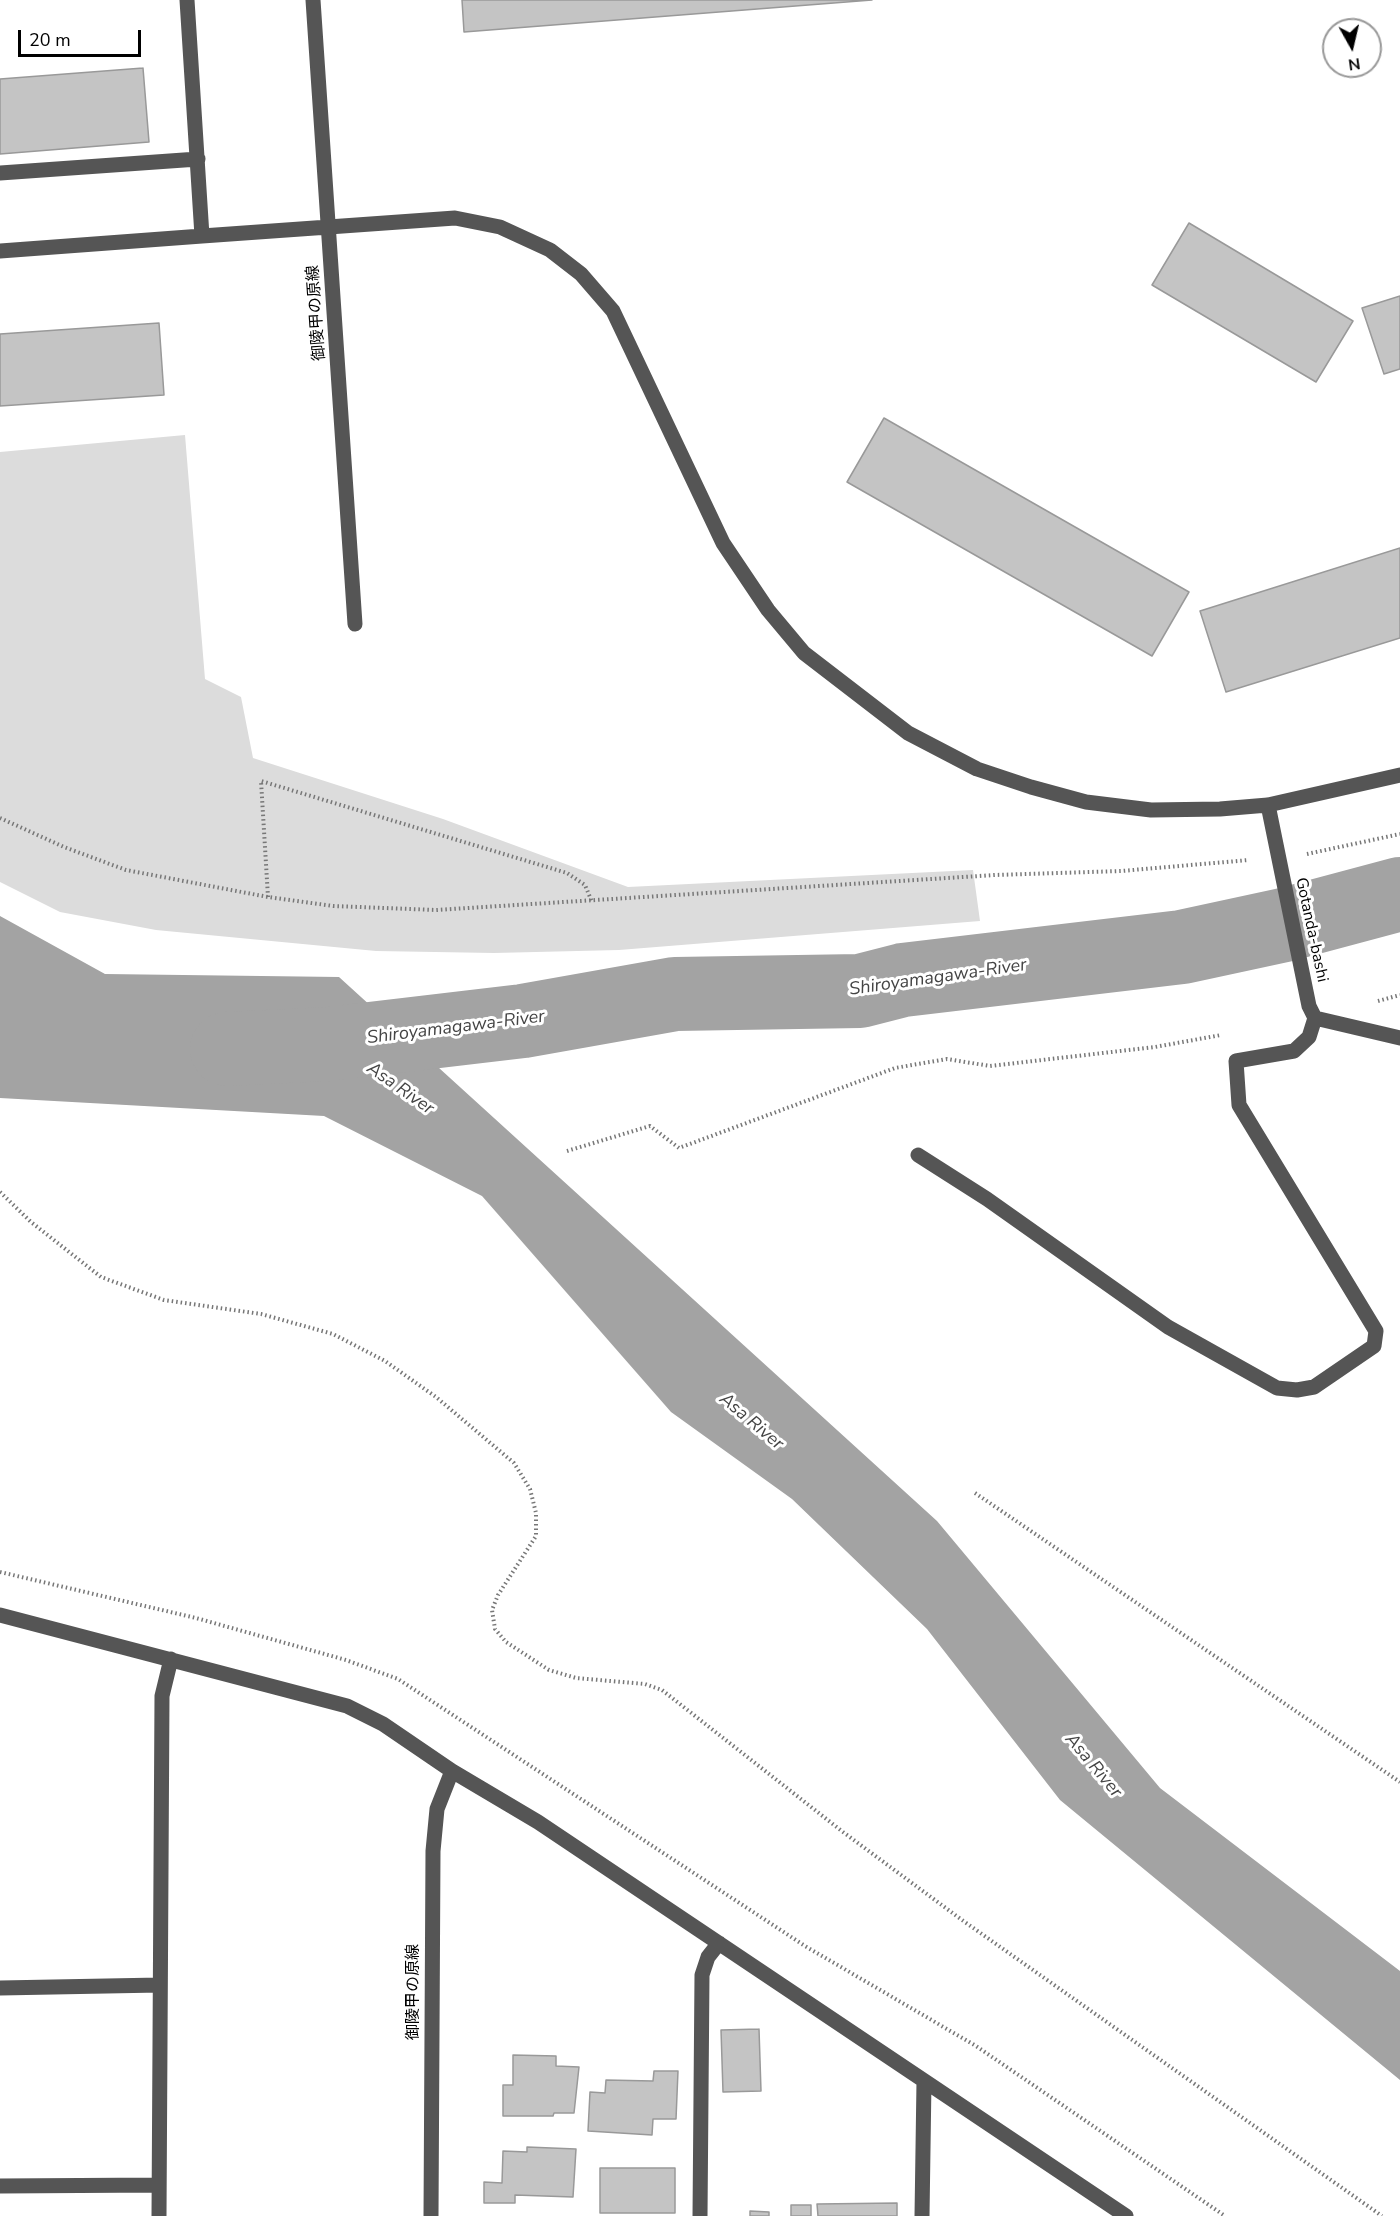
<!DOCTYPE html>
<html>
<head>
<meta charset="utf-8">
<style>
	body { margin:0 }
	#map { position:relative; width:1400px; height:2216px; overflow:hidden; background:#fff; font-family:"Nunito Sans",sans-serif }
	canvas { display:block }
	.north { position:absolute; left:1322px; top:18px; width:60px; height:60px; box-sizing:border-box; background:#fff; border:2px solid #999; border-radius:50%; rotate:172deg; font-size:16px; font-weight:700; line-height:24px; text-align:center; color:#000 }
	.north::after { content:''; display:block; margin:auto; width:21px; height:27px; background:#000; clip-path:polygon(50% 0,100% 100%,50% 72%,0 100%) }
	.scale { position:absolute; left:18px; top:30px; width:123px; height:27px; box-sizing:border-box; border:3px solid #000; border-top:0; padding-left:8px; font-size:18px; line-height:21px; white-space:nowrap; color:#000; -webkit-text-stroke:4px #fff; paint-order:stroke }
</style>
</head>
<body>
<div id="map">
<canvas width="1400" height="2216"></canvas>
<div class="north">N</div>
<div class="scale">20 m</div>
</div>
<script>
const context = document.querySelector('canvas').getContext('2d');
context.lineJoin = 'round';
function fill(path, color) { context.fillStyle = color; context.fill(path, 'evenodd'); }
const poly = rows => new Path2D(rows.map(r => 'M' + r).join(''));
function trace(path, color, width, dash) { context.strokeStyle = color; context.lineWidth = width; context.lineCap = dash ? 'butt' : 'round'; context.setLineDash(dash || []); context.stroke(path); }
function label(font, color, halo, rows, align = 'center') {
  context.font = font + ' "Nunito Sans","Noto Sans JP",sans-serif'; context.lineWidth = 6; context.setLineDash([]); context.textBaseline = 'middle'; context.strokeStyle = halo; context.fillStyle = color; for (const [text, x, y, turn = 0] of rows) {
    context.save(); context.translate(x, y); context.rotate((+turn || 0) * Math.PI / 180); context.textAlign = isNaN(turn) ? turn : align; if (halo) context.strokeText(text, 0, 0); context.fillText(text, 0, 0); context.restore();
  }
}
const green = poly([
	[185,435,205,679,241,697,253,758,443,819,628,887,973,870,980,921,619,950,494,953,376,951,156,930,60,912,0,882,0,452]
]);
const water = poly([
	[0,916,105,974,339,977,937,1521,1160,1788,1400,1971,1400,2080,1060,1800,927,1629,792,1499,671,1412,482,1196,324,1116,0,1098]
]);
const river = poly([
	[227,1049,328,1044,523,1021,675,994,860,991,903,980,1182,947,1284,925,1400,894]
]);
const building = poly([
	[462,0,872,0,464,32,462,0],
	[143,68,149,142,0,154,0,79,143,68],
	[1189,223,1353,321,1316,382,1152,285,1189,223],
	[1400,296,1400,369,1384,374,1362,308,1400,296],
	[159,323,164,395,0,406,0,334,159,323],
	[884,418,1189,592,1152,656,847,482,884,418],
	[1400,548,1400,638,1226,692,1200,611,1400,548],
	[759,2029,761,2091,723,2092,721,2030,759,2029],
	[513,2055,556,2056,556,2066,579,2067,574,2113,554,2113,553,2116,503,2116,503,2085,513,2085,513,2055],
	[654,2071,678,2071,676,2119,653,2119,652,2135,588,2131,590,2092,605,2093,606,2080,653,2081,654,2071],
	[527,2147,576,2149,573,2197,515,2195,515,2203,484,2203,484,2182,502,2183,503,2151,527,2152,527,2147],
	[600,2168,675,2168,675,2213,600,2213,600,2168],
	[897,2203,897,2216,818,2216,817,2204,897,2203],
	[791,2205,811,2205,811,2216,791,2216,791,2205],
	[750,2211,769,2212,769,2216,750,2216,750,2211]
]);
const path = poly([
	[0,818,64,847,126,870,268,897,333,906,436,910,995,875,1121,871,1249,860],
	[1307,854,1400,834],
	[268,897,261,781,567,873,585,885,592,902],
	[1378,1001,1400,995],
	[567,1151,650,1126,679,1148,895,1068,947,1059,990,1066,1155,1047,1221,1035],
	[0,1192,31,1222,101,1277,164,1300,261,1314,333,1334,385,1361,436,1397,514,1463,530,1489,536,1513,536,1536,498,1595,492,1610,495,1629,506,1642,549,1670,576,1678,645,1684,662,1690,843,1832,962,1920,1382,2216],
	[975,1493,1400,1782],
	[0,1572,196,1618,346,1660,398,1679,805,1946,976,2046,1225,2216]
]);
const minor = poly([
	[187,0,202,236,455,218,500,227,550,250,581,274,613,311,723,543,768,610,804,653,908,733,977,769,1031,787,1086,802,1151,810,1220,809,1268,805,1400,775],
	[313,0,355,624],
	[0,173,198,159],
	[0,251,202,236],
	[1315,1018,1400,1038],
	[918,1155,987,1199,1168,1327,1277,1388,1297,1390,1314,1387,1374,1346,1376,1331,1239,1105,1236,1061,1294,1051,1309,1037,1315,1018,1309,1006,1268,805],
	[0,1615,347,1706,383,1724,452,1771,538,1822,1126,2216],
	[0,1988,160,1985],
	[0,2186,159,2185],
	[159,2216,162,1696,171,1659],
	[431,2216,433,1851,437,1809,452,1771],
	[700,2216,702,1975,708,1957,719,1943],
	[922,2216,924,2081]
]);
const streetNames = [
	["御陵甲の原線",317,313,-94],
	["Gotanda-bashi",1311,930,78],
	["御陵甲の原線",414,1992,-90]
];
const waterNames = [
	["Shiroyamagawa-River",938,978,-8],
	["Shiroyamagawa-River",456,1028,-7],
	["Asa River",400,1089,35],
	["Asa River",751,1422,40],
	["Asa River",1093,1766,50]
];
fill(green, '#dcdcdc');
fill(water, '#a3a3a3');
trace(river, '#a3a3a3', 74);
fill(building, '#c4c4c4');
trace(building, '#999', 1.5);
trace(path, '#777', 4, [1.5, 3]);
trace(minor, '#555', 15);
label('16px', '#000', '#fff', streetNames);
label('italic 18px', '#444', '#fff', waterNames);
</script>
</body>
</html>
